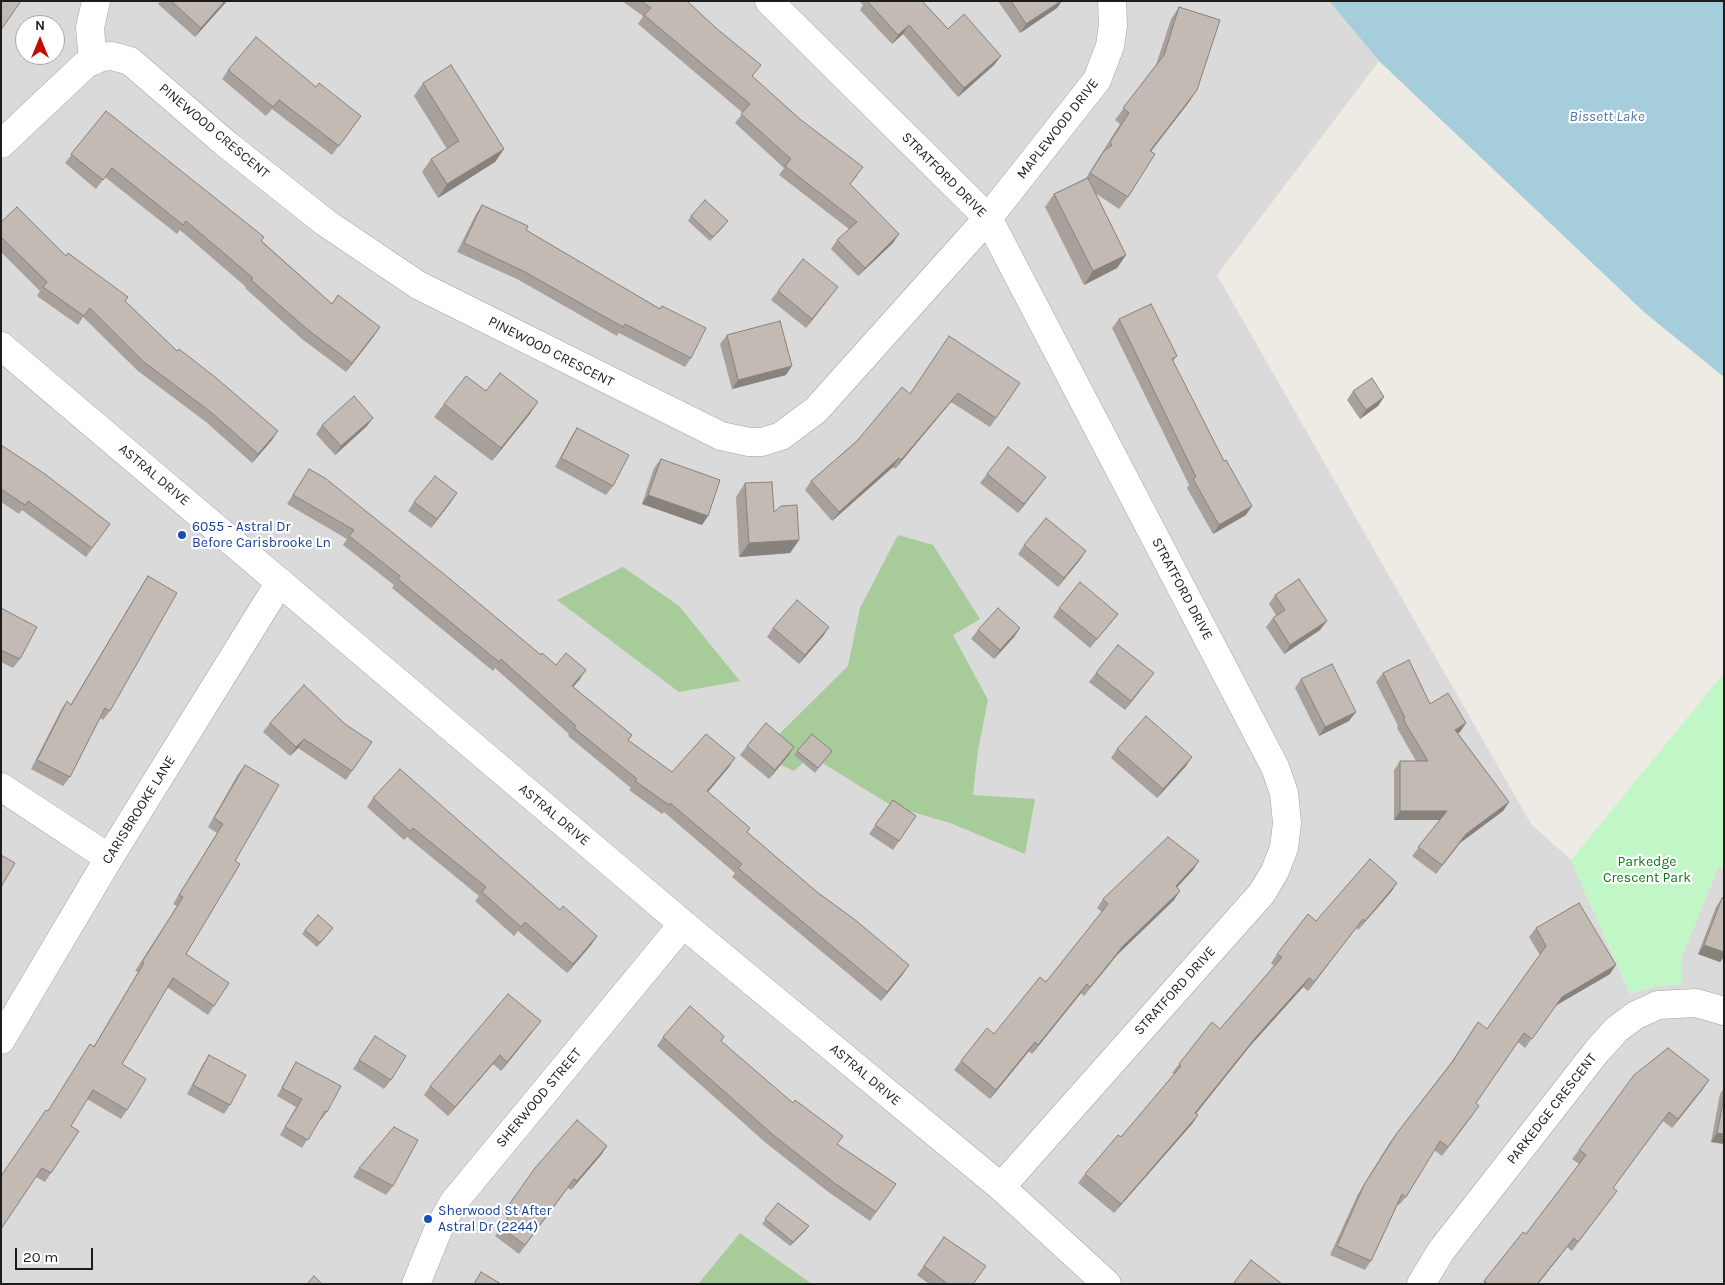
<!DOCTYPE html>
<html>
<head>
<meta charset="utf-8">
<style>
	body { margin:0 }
	#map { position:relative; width:1725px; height:1285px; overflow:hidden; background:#eeebe4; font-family:Karla,sans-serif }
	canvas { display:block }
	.frame { position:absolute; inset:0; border:2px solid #1d1d1d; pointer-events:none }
	.north { position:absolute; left:15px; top:15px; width:50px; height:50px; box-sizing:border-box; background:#fff; border:1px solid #a5a5a5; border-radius:50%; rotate:0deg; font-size:14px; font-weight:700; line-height:20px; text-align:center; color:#1d1d1d }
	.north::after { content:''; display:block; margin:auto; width:18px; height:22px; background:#c40c07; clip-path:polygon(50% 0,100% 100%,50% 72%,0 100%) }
	.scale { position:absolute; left:15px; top:1248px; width:78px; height:22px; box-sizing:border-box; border:2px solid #1d1d1d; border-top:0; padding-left:6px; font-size:15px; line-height:18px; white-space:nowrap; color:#1d1d1d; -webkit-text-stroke:4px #fff; paint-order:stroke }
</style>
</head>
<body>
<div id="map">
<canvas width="1725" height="1285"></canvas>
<div class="frame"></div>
<div class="north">N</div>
<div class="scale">20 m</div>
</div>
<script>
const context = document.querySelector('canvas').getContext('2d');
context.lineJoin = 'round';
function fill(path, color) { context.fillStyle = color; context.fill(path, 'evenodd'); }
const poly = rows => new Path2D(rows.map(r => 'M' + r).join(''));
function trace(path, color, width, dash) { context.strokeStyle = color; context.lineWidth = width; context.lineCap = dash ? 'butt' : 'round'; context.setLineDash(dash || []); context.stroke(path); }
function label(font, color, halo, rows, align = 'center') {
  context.font = font + ' Karla,sans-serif'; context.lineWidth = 4.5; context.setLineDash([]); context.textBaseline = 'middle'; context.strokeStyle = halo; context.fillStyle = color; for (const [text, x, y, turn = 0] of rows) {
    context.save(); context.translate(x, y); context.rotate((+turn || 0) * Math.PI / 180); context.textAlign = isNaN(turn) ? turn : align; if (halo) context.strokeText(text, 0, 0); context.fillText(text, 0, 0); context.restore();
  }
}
const residential = poly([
	[1,1,1329,1,1379,61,1217,275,1531,824,1571,860,1630,994,1656,986,1681,984,1681,957,1719,865,1724,867,1724,1284,812,1284,740,1233,698,1284,1,1284],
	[25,25,55,25,55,55,25,55]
]);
const forest = poly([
	[898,535,933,545,980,619,953,635,988,700,978,750,973,795,1035,799,1025,854,950,823,892,806,811,756,794,771,758,755,848,666,860,608],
	[623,567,679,606,740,681,679,692,557,600],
	[740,1233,812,1284,698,1284]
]);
const park = poly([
	[1724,673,1724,867,1719,866,1682,957,1681,984,1656,986,1630,994,1571,860]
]);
const water = poly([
	[1329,1,1724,1,1724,377,1644,312,1379,61]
]);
const minor = poly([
	[769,1,988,218,1275,767,1284,793,1287,823,1284,848,1275,871,1262,893,1001,1187],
	[93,61,90,28,96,1],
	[1,144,86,64,102,57,112,56,130,61,225,143,326,223,418,285,721,436,749,442,762,442,781,436,816,410,988,218,1097,80,1110,46,1113,25,1112,1],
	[1,346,683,924,1001,1187,1107,1284],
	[1,787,109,858],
	[1,1040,109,858,280,582],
	[416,1284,438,1230,453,1203,683,924],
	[1421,1284,1441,1251,1597,1051,1617,1029,1636,1015,1658,1005,1696,1003,1724,1011]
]);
const wall = poly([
	[160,1,227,1,195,37,158,4],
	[622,1,687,1,753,77,857,176,850,184,893,243,858,276,831,249,837,240,849,229,779,175,784,168,735,123,743,113,638,24,643,16],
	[859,1,922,1,948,29,1001,56,994,65,958,97,903,34,892,44,860,10,863,5],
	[998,1,1062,1,1057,8,1020,33],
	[1179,7,1189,102,1151,151,1128,197,1119,209,1095,193,1126,255,1117,268,1084,285,1045,207,1054,194,1086,178,1120,124,1115,120,1156,65,1171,19],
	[228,70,316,87,361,116,332,155,272,109,266,116,222,79],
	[423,83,504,149,495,162,438,198,422,172,431,159,447,149,414,96],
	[106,111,262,241,332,304,374,336,346,372,302,339,245,288,246,287,180,230,177,234,105,177,96,189,65,163],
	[482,205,660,309,662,306,691,358,685,367,619,333,617,336,517,279,457,252,476,214],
	[691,216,725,225,710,241,688,221],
	[1,222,66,256,125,301,177,351,272,440,252,463,206,422,138,371,83,317,78,325,37,296,40,291,1,252],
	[778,291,831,296,806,328,771,300],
	[1119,319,1177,356,1173,361,1246,515,1213,534,1187,488,1189,485,1112,328],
	[727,335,786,375,732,389,720,344],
	[1020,383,990,427,951,402,895,469,893,467,832,521,805,490,811,481,910,394],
	[486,391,538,402,529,415,492,461,434,417,444,404],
	[1353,391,1384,397,1378,406,1360,419,1347,400],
	[322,425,367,426,335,455,316,434],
	[577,428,613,486,606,495,555,467,571,437],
	[1,445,110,524,86,557,22,510,19,514,1,502],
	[661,459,702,525,642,504,654,468],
	[309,469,541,655,556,665,580,679,573,687,632,735,628,741,672,772,729,767,708,792,747,832,903,974,881,1001,732,877,735,873,664,812,662,814,629,790,631,788,568,736,569,734,495,668,493,671,392,588,394,585,343,545,347,539,287,504],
	[987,474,1046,477,1018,513,980,483],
	[745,483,774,512,799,540,790,553,739,557,736,497],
	[414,502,451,502,431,528,408,511],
	[1024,545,1086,551,1058,587,1018,554],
	[148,576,110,711,103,720,100,718,70,777,63,786,31,769,61,710,67,701,71,704,142,585],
	[1275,595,1320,630,1284,654,1266,627,1273,618,1276,615,1269,604],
	[1,608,20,659,13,668,1,662],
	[1059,608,1118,614,1111,623,1090,648,1053,617],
	[829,627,823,636,799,664,767,637,773,628],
	[1020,628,1014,637,994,659,971,639,978,630],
	[1096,673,1154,673,1125,710,1089,682],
	[1383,673,1430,704,1466,723,1460,732,1458,733,1509,802,1503,811,1460,843,1436,874,1412,856,1440,820,1394,820,1394,770,1400,761,1416,761,1397,728,1398,726,1376,682],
	[1301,679,1349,721,1319,736,1295,688],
	[270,723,345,724,372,742,346,780,298,748,290,756,263,732],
	[747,746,794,747,788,756,769,779,740,755],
	[1117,749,1186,766,1157,798,1111,758],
	[797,751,832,751,815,773,794,755],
	[245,765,235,861,186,954,229,983,208,1015,167,987,122,1064,127,1110,121,1119,87,1099,71,1126,79,1131,45,1182,36,1177,48,1111,90,1044,94,1046,138,972,135,971,177,906,173,904,217,833,208,827,238,774],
	[373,798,560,910,597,936,591,945,567,973,518,931,514,936,475,901,479,896,407,837,404,840,367,807],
	[893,800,916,816,893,850,869,834],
	[1193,870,1177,887,1174,900,1117,955,1084,996,1081,993,1032,1054,1029,1051,990,1099,954,1070,961,1061,994,1034,1046,982,1102,912,1097,908,1103,899],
	[1397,883,1391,892,1358,930,1356,928,1308,991,1303,987,1250,1046,1196,1114,1198,1115,1192,1124,1114,1213,1078,1183,1085,1174,1121,1137,1174,1074,1172,1073,1179,1064,1220,1029,1274,966,1271,963,1277,954,1316,921],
	[1722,898,1724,898,1724,957,1720,962,1698,954,1716,907],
	[333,928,317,947,302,934,305,930],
	[1536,928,1610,974,1555,1006,1525,1048,1518,1042,1476,1103,1473,1115,1442,1156,1434,1150,1406,1197,1399,1205,1398,1204,1371,1261,1365,1270,1330,1255,1358,1194,1390,1142,1450,1064,1478,1022,1487,1029,1540,955,1529,937],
	[534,1030,501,1071,493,1064,448,1116,424,1095,430,1086],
	[375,1036,391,1080,384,1089,353,1069],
	[724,1036,721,1041,837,1144,896,1184,870,1221,827,1191,766,1143,657,1046,663,1037],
	[209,1055,230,1105,224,1114,187,1094,203,1064],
	[296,1062,327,1112,321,1120,320,1119,302,1148,280,1135,296,1107,277,1096,291,1070],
	[1709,1080,1672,1128,1663,1121,1613,1188,1610,1200,1572,1251,1567,1247,1538,1284,1482,1284,1526,1234,1579,1164,1572,1159,1579,1150],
	[1724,1088,1724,1144,1711,1142,1720,1094],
	[607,1146,601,1155,571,1190,568,1188,519,1254,495,1236,508,1219,502,1214,508,1206],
	[359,1168,393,1186,386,1195,353,1177],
	[778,1203,809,1226,805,1231,790,1246,762,1224],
	[944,1237,973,1284,929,1284,917,1275]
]);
const shadedWall = poly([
	[225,1,227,1,195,37,201,28],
	[1061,1,1062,1,1057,8,1020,33,1026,24],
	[909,25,903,34,892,44,898,35],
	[1001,56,994,65,958,97,964,88],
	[1197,90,1189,102,1142,163,1150,151],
	[504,149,495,162,438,198,447,184],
	[899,234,893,243,858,276,865,268],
	[1126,255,1117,268,1084,285,1093,271],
	[838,287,831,296,806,328,812,319],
	[380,327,374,336,346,372,352,363],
	[792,366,786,375,732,389,738,380],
	[958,393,951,402,895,469,901,460],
	[1384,397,1378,406,1360,419,1366,410],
	[538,402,529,415,492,461,501,448],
	[373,418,367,426,335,455,341,446],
	[278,431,272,440,252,463,258,454],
	[899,458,893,467,832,521,839,512],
	[1046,477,1018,513,1024,504],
	[457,493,451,502,431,528,437,519],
	[648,495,708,516,702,525,642,504],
	[1252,506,1246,515,1213,534,1219,525],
	[799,540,790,553,739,557,749,543],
	[1086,551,1080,560,1058,587,1064,578],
	[1327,621,1320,630,1284,654,1290,645],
	[829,627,823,636,799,664,805,655],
	[1020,628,1014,637,994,659,1000,650],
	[586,670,580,679,566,695,572,686],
	[1154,673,1147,682,1125,710,1131,701],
	[1356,712,1349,721,1319,736,1325,727],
	[1466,723,1460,732,1449,739,1455,730],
	[304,739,298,748,290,756,296,747],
	[794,747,788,756,769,779,775,770],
	[1192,757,1186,766,1157,798,1163,789],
	[735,758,729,767,701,800,707,791],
	[1509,802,1503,811,1460,843,1436,874,1466,834],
	[1400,811,1447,811,1441,820,1394,820],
	[1199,861,1193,870,1170,895,1176,886],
	[1397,883,1391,892,1358,930,1365,921],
	[1180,891,1174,900,1117,955,1084,996,1123,946],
	[1363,919,1356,928,1308,991,1314,982],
	[597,936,591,945,567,973,573,964],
	[1704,945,1724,952,1724,957,1720,962,1698,954],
	[909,965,903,974,881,1001,887,992],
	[1616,965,1610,974,1555,1006,1525,1048,1562,997],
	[1309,978,1303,987,1250,1046,1189,1122,1195,1113,1256,1037],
	[1087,984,1081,993,1032,1054,1038,1045],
	[541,1021,534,1030,501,1071,507,1062],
	[1035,1042,1029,1051,990,1099,996,1090],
	[500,1055,493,1064,448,1116,455,1107],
	[1709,1080,1703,1089,1672,1128,1678,1119],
	[1198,1115,1192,1124,1114,1213,1121,1204],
	[1717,1133,1724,1134,1724,1144,1711,1142],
	[607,1146,601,1155,571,1190,577,1181],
	[809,1226,805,1231,790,1246,793,1242],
	[1574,1238,1567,1247,1538,1284,1537,1284]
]);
const building = poly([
	[1,1,21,1,1,30,1,1],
	[171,1,225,1,201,28,171,1],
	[641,1,687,1,716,28,761,65,752,76,801,120,863,167,850,184,899,234,865,268,837,240,857,222,785,166,791,159,741,114,750,104,644,15,651,8,641,1],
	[867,1,922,1,948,29,964,14,1001,56,964,88,909,25,898,35,867,1],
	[1011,1,1061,1,1026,24,1011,1],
	[1179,7,1220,20,1197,90,1150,151,1155,154,1128,197,1090,173,1104,151,1112,145,1110,142,1129,113,1123,108,1164,55,1179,7],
	[256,37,316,87,319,83,361,116,339,146,279,100,273,107,228,70,256,37],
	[451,65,504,149,447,184,431,159,459,141,423,83,451,65],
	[106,111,264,237,261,241,332,304,338,295,380,327,352,363,308,330,251,280,253,278,186,221,183,225,112,168,103,180,71,154,106,111],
	[1088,178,1126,255,1093,271,1054,194,1088,178],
	[705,200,728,221,713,237,691,216,705,200],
	[482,205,528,226,526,230,660,309,662,306,706,328,691,358,625,324,623,327,523,271,464,243,482,205],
	[17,207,66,256,68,253,128,297,125,301,177,351,179,349,215,377,278,431,258,454,212,413,144,362,90,308,84,316,43,287,47,282,1,237,1,222,17,207],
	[803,259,838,287,812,319,778,291,803,259],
	[1151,304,1177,356,1172,359,1224,461,1226,460,1252,506,1219,525,1193,479,1196,477,1119,319,1151,304],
	[780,321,792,366,738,380,727,335,780,321],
	[949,336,1020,383,996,418,958,393,901,460,899,458,839,512,811,481,857,441,902,387,910,394,949,336],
	[500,373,538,402,501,448,444,404,466,376,486,391,500,373],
	[1372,378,1384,397,1366,410,1353,391,1372,378],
	[354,396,373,418,341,446,322,425,354,396],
	[577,428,629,455,613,486,561,458,577,428],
	[1,445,45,474,110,524,92,548,28,501,25,505,1,489,1,445],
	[1008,447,1046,477,1024,504,987,474,1008,447],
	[661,459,720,480,708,516,648,495,661,459],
	[309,469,325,478,450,579,541,655,542,653,556,665,566,653,586,670,572,686,632,735,628,740,672,772,706,734,735,758,707,791,750,828,747,832,817,892,854,919,909,965,887,992,738,868,742,864,670,803,669,805,635,781,637,779,574,728,576,726,501,659,499,662,398,579,400,576,349,536,354,530,293,495,309,469],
	[435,476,457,493,437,519,414,502,435,476],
	[772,482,774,512,781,506,797,505,799,540,749,543,745,483,772,482],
	[1046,518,1086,551,1064,578,1024,545,1046,518],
	[148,576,177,593,110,711,105,708,70,777,37,760,67,701,71,705,148,576],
	[1299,579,1327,621,1290,645,1273,618,1285,610,1275,595,1299,579],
	[1080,582,1118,614,1097,639,1059,608,1080,582],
	[797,600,829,627,805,655,773,628,797,600],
	[1,608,37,627,20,659,1,650,1,608],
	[998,608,1020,628,1000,650,978,630,998,608],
	[1118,645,1154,673,1131,701,1096,673,1118,645],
	[1409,660,1430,704,1448,693,1466,723,1455,730,1509,802,1466,834,1442,865,1418,847,1447,811,1400,811,1400,761,1428,761,1403,719,1405,718,1383,673,1409,660],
	[1332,664,1356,712,1325,727,1301,679,1332,664],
	[304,685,345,724,372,742,352,771,304,739,296,747,270,723,304,685],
	[1146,716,1192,757,1163,789,1117,749,1146,716],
	[766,723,794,747,775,770,747,746,766,723],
	[812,734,832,751,818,768,797,751,812,734],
	[245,765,279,785,235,861,240,864,186,954,229,983,214,1006,173,978,122,1064,146,1079,127,1110,93,1090,71,1126,79,1131,51,1173,42,1168,1,1229,1,1176,46,1110,48,1111,90,1044,94,1047,144,963,142,962,183,897,179,895,223,824,214,818,245,765],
	[400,769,560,910,563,906,597,936,573,964,525,922,521,927,482,892,486,887,413,828,410,831,373,798,400,769],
	[893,800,916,816,899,841,875,825,893,800],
	[1168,837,1199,861,1176,886,1180,891,1123,946,1090,987,1087,984,1038,1045,1035,1042,996,1090,961,1061,987,1028,994,1034,1040,977,1046,982,1108,904,1103,899,1168,837],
	[1,855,15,863,1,887,1,855],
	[1370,859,1397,883,1365,921,1363,919,1314,982,1309,978,1256,1037,1195,1113,1198,1115,1121,1204,1085,1174,1118,1135,1121,1137,1181,1066,1179,1064,1212,1022,1220,1029,1282,957,1277,954,1308,914,1316,921,1370,859],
	[1722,898,1724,898,1724,952,1704,945,1722,898],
	[1579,903,1616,965,1562,997,1532,1039,1524,1033,1476,1103,1479,1106,1448,1147,1440,1141,1406,1197,1402,1194,1371,1261,1337,1246,1364,1185,1397,1133,1453,1061,1478,1022,1487,1029,1546,946,1536,928,1579,903],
	[318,915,333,928,320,943,305,930,318,915],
	[508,994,541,1021,507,1062,500,1055,455,1107,430,1086,508,994],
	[690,1006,724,1036,721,1041,793,1103,795,1100,843,1136,837,1144,896,1184,876,1212,833,1182,772,1134,663,1037,690,1006],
	[375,1036,406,1056,391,1080,359,1060,375,1036],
	[1668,1048,1709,1080,1678,1119,1669,1112,1613,1188,1617,1191,1578,1242,1574,1238,1537,1284,1488,1284,1484,1281,1523,1232,1526,1234,1586,1155,1579,1150,1634,1075,1668,1048],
	[209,1055,246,1075,230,1105,193,1085,209,1055],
	[296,1062,341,1086,327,1112,325,1111,308,1140,285,1127,302,1099,282,1088,296,1062],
	[1724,1098,1724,1134,1717,1133,1724,1098],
	[577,1120,607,1146,577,1181,574,1179,525,1245,501,1227,514,1210,508,1206,535,1168,577,1120],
	[394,1127,418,1140,393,1186,359,1168,394,1127],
	[778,1203,809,1226,793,1242,765,1219,778,1203],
	[944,1237,986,1266,973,1284,948,1284,924,1266,944,1237],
	[1251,1260,1282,1284,1233,1284,1251,1260],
	[481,1272,501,1284,474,1284,481,1272],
	[314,1276,322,1284,307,1284,314,1276]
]);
const markers = [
	[182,535,5,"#1a4fb4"],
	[428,1219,5,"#1a4fb4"]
];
const streetNames = [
	["MAPLEWOOD DRIVE",1058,129,-52],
	["PINEWOOD CRESCENT",214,131,40],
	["STRATFORD DRIVE",944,175,45],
	["PINEWOOD CRESCENT",551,352,27],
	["ASTRAL DRIVE",154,475,40],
	["STRATFORD DRIVE",1182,589,62],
	["CARISBROOKE LANE",139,810,-58],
	["ASTRAL DRIVE",554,815,40],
	["STRATFORD DRIVE",1175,991,-48],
	["ASTRAL DRIVE",865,1075,40],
	["SHERWOOD STREET",539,1098,-50],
	["PARKEDGE CRESCENT",1552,1109,-52]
];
const transitNames = [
	["6055 - Astral Dr",192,527],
	["Before Carisbrooke Ln",192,543],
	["Sherwood St After",438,1211],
	["Astral Dr (2244)",438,1227]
];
const parkNames = [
	["Parkedge",1647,862],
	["Crescent Park",1647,878]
];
const waterNames = [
	["Bissett Lake",1607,117]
];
fill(residential, '#dbdada');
fill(forest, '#a7cc99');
fill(park, '#c1f7c7');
fill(water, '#a5cddb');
trace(minor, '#a4a4a4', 29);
trace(minor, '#fff', 28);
fill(wall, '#a8a09a');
fill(shadedWall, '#88827d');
fill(building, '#c3bab3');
trace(building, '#88827d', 1);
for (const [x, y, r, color] of markers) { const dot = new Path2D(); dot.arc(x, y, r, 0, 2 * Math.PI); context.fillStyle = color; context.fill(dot); trace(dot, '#fff', 2); }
label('14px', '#1d1d1d', '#fff', streetNames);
label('14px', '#164399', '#fff', transitNames, 'left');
label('14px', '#0f781b', '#fff', parkNames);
label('italic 15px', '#4d79aa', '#fff', waterNames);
</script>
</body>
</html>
